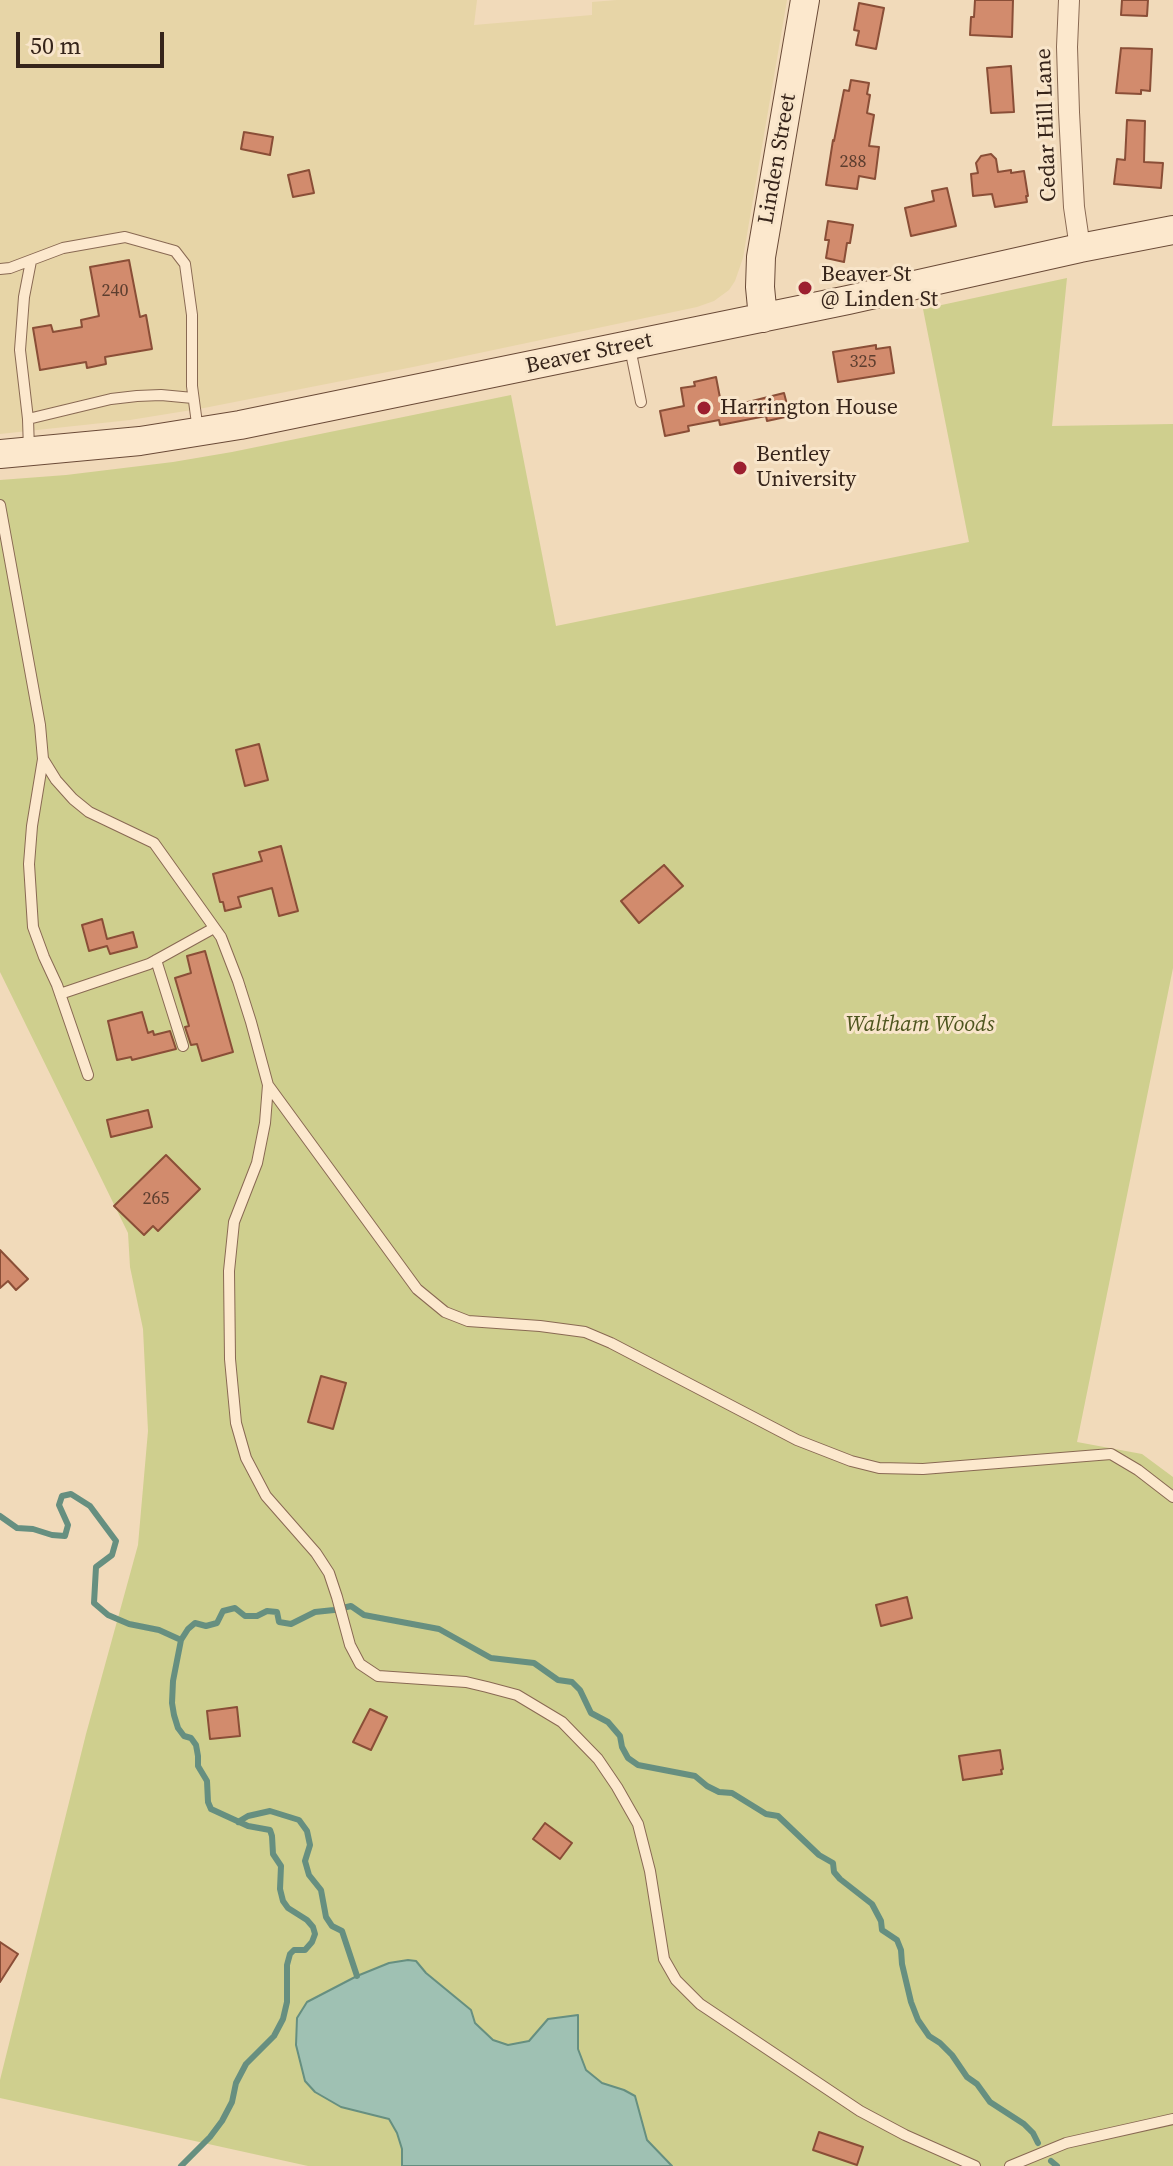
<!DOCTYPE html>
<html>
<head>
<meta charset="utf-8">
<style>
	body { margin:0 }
	#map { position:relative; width:1173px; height:2166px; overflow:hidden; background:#f1daba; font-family:"Source Serif 4",serif }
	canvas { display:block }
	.scale { position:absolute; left:16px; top:32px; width:148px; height:36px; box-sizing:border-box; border:4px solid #36241a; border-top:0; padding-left:10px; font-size:24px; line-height:28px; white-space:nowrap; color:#36241a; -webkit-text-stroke:6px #f8e5ca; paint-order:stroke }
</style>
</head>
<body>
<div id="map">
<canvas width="1173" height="2166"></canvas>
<div class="scale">50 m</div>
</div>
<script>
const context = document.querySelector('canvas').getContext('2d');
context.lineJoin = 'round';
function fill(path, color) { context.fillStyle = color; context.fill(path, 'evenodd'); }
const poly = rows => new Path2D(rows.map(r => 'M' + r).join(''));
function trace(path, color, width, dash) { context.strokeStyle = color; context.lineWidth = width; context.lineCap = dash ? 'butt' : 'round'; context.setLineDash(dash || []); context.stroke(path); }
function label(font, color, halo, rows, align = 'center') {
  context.font = font + ' "Source Serif 4",serif'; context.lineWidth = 6; context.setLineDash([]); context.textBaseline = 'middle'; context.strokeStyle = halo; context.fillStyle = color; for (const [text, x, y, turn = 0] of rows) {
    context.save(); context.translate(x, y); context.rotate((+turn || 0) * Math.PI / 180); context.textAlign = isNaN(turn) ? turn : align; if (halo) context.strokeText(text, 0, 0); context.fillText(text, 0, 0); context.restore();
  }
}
const farmland = poly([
	[0,0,477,0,474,25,592,15,592,2,617,0,787,0,743,258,735,281,729,290,714,301,697,307,413,367,204,408,130,420,0,434]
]);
const green = poly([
	[1067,278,1052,426,1173,424,1173,968,1077,1442,1142,1454,1173,1477,1173,2166,308,2166,0,2098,0,2080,86,1734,138,1545,148,1431,143,1329,130,1267,128,1233,0,972,0,480,66,475,173,462,232,452,511,395,556,626,969,542,923,309]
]);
const water = poly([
	[408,1960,416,1961,426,1973,471,2010,475,2023,493,2040,508,2045,529,2041,548,2019,578,2015,578,2049,586,2070,602,2083,624,2090,635,2096,647,2140,672,2166,402,2166,402,2149,397,2133,389,2119,341,2107,315,2092,305,2081,296,2045,297,2018,307,2002,357,1976,389,1963,408,1960]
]);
const stream = poly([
	[0,1516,17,1528,33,1529,52,1535,65,1536,68,1525,59,1505,62,1496,71,1494,90,1506,116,1541,112,1555,96,1567,94,1603,108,1615,129,1624,159,1630,181,1640,188,1629,195,1623,206,1626,217,1623,223,1611,235,1608,245,1616,257,1616,267,1611,277,1612,279,1622,291,1624,315,1612,334,1610,351,1606,364,1615,439,1629,491,1658,534,1663,558,1680,572,1682,580,1690,591,1713,608,1722,620,1736,622,1747,628,1758,638,1765,695,1776,707,1786,719,1792,732,1793,766,1814,778,1816,819,1855,833,1863,834,1872,840,1879,872,1904,881,1921,882,1930,897,1940,901,1950,902,1964,911,2002,918,2020,929,2036,940,2043,952,2055,967,2077,977,2084,990,2102,1024,2124,1033,2133,1038,2143],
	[238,1822,248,1816,270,1811,299,1820,307,1831,310,1845,305,1861,309,1875,321,1890,326,1917,332,1926,342,1931,357,1976],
	[1051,2161,1057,2166],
	[181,2166,210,2137,222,2121,232,2102,236,2083,246,2064,274,2036,283,2019,287,2002,287,1965,290,1954,294,1950,305,1950,312,1942,315,1934,313,1927,307,1920,288,1908,283,1901,280,1889,281,1866,273,1854,272,1836,270,1830,248,1826,211,1809,208,1802,207,1781,198,1766,198,1756,196,1745,191,1738,184,1736,178,1728,174,1715,172,1703,173,1681,181,1640]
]);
const building = poly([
	[975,0,1013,0,1012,37,970,35,971,17,974,17,975,0],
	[1122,0,1148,0,1147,16,1121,15,1122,0],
	[859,3,884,8,876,49,856,45,859,31,854,30,859,3],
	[1121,48,1152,49,1150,91,1141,90,1141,94,1116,93,1121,48],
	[1011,66,1014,112,991,113,987,68,1011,66],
	[851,80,869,83,867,94,870,95,867,113,874,115,869,146,879,147,875,179,859,176,857,189,826,185,833,140,834,141,844,90,849,91,851,80],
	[1127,120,1145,121,1144,162,1163,163,1161,188,1114,184,1117,159,1125,160,1127,120],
	[244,132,273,137,270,155,241,149,244,132],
	[991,154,996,159,998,172,1011,170,1011,173,1024,171,1028,196,1026,196,1027,202,995,207,992,194,973,196,971,174,978,173,976,163,981,156,991,154],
	[309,170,314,193,293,197,288,175,309,170],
	[947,188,956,226,911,236,905,208,934,201,932,191,947,188],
	[828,221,853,225,850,243,847,243,844,262,826,258,829,240,825,240,828,221],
	[129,260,140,317,146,315,152,349,105,357,106,364,87,368,86,362,40,370,33,328,51,325,53,332,82,327,81,320,99,316,90,267,129,260],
	[876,345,876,349,890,347,894,373,838,382,833,352,876,345],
	[716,377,721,403,735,401,736,405,784,393,790,416,767,421,766,416,720,425,719,420,688,426,689,431,665,436,660,411,684,406,681,388,695,386,694,382,716,377],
	[259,744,268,780,245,786,236,750,259,744],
	[281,846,298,911,279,916,272,888,238,897,241,907,225,911,223,902,220,902,213,874,262,861,259,852,281,846],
	[664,865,683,886,639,923,621,901,664,865],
	[102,919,107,939,133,932,137,947,110,954,107,946,89,951,82,925,102,919],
	[205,951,233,1052,202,1061,197,1044,191,1045,185,1027,189,1026,175,978,191,973,187,956,205,951],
	[142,1012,148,1033,153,1031,154,1035,170,1031,176,1049,132,1060,131,1057,117,1060,108,1021,142,1012],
	[148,1110,152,1127,111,1137,107,1120,148,1110],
	[166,1155,200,1189,158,1231,153,1226,144,1235,114,1206,166,1155],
	[0,1250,28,1279,16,1290,8,1281,0,1288,0,1250],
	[321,1376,346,1383,333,1429,308,1422,321,1376],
	[907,1597,912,1618,881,1626,876,1605,907,1597],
	[237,1707,240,1736,210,1739,207,1711,237,1707],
	[370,1709,387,1717,371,1750,353,1742,370,1709],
	[1000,1750,1003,1769,1001,1770,1002,1774,963,1780,959,1756,1000,1750],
	[545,1823,572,1843,560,1859,533,1839,545,1823],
	[0,1942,18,1954,0,1982,0,1942],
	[819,2132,863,2147,857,2165,813,2150,819,2132]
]);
const lane = poly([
	[0,269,10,268,63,248,125,237,175,251,185,264,192,315,192,386,198,431],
	[630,348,641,402],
	[28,419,111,399,137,396,161,395,193,398],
	[29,450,28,419,20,350,24,297,31,261],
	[0,505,40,725,43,759,32,826,29,864,33,927,44,957,57,985,88,1075],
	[43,759,56,780,73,799,89,812,154,843,221,937,238,981,251,1022,268,1085,265,1123,257,1163,234,1222,229,1271,230,1359,236,1423,246,1458,266,1496,316,1553,329,1573,337,1597,350,1645,360,1664,378,1676,466,1682,487,1687,517,1695,562,1722,598,1759,617,1787,638,1824,650,1871,664,1959,676,1980,700,2004,860,2111,905,2135,975,2166],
	[156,960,183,1046],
	[60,994,149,964,214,928],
	[268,1085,417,1289,445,1312,468,1321,540,1326,585,1332,611,1343,797,1440,851,1461,879,1468,923,1469,1111,1454,1138,1470,1173,1497],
	[1010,2166,1066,2143,1173,2119]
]);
const street = poly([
	[1069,0,1067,47,1069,112,1074,207,1080,248]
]);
const secondary = poly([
	[763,318,760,287,761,257,805,0],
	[0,454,140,441,240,425,848,300,1080,248,1173,230]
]);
const markers = [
	[805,288,8,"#9c1f2f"],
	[704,408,8,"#9c1f2f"],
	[740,468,8,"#9c1f2f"]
];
const numberNames = [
	["288",853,162],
	["240",115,291],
	["325",863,362],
	["265",156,1199]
];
const streetNames = [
	["Cedar Hill Lane",1047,125,-92],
	["Linden Street",778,159,-80],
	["Beaver Street",589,354,-12]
];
const poiNames = [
	["Beaver St",821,275],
	["@ Linden St",821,300],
	["Harrington House",720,408],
	["Bentley",756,455],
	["University",756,480]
];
const parkNames = [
	["Waltham Woods",920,1025]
];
fill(farmland, '#e7d5a7');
fill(green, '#cfcf8e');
fill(water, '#9fc1b3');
trace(water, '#668f80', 2);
trace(stream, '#668f80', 6);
fill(building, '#d28b6d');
trace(building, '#8a4e37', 2);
trace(lane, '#896953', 12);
trace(street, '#896953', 22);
trace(secondary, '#6a4a37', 30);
trace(lane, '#fce8cd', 10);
trace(street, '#fce8cd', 20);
trace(secondary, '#fce8cd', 28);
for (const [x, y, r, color] of markers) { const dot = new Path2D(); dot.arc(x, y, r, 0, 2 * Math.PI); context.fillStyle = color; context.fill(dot); trace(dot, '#f8e5ca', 3); }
label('18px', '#5d3e2f', null, numberNames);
label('22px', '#36241a', '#f8e5ca', streetNames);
label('22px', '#36241a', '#f8e5ca', poiNames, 'left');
label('italic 22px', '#4d551e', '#f8e5ca', parkNames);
</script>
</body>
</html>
